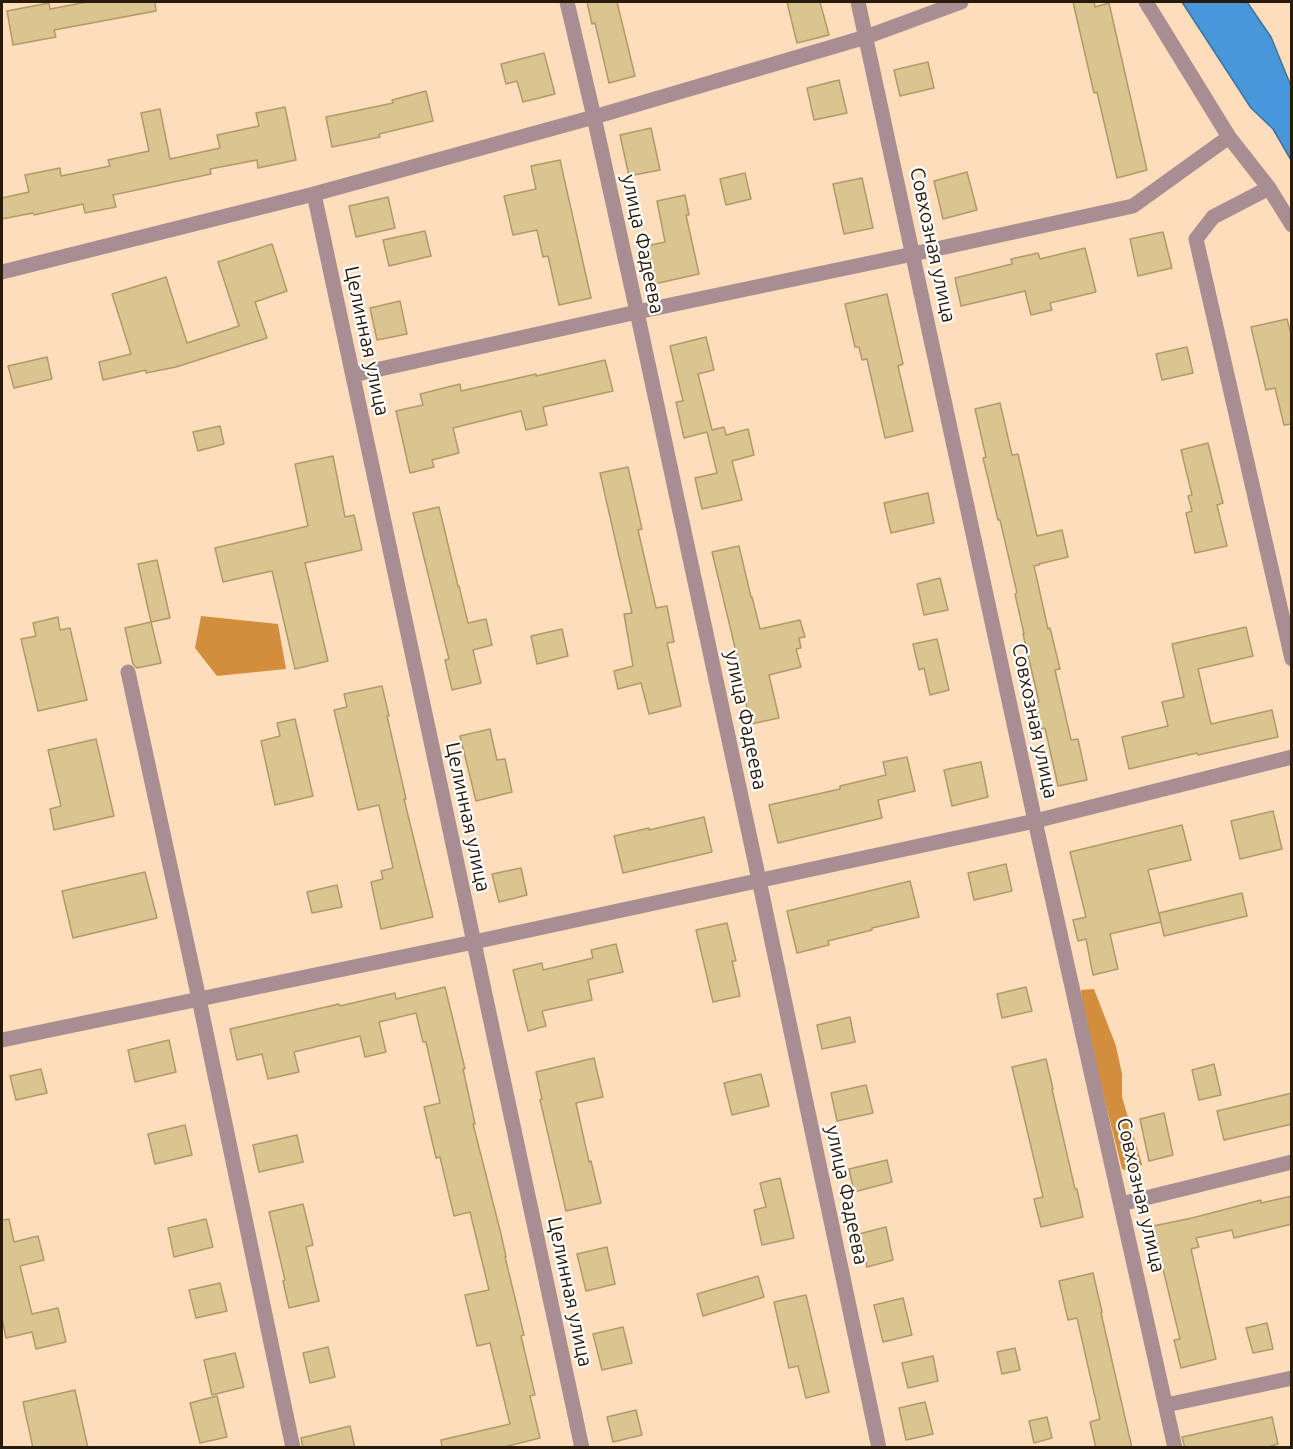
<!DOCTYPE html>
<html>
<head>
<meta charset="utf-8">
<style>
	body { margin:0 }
	#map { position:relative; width:1293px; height:1449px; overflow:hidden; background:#feddbc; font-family:Ubuntu,sans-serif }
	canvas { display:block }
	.frame { position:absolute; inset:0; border:3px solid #291a0a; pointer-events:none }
</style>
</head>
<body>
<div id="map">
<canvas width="1293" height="1449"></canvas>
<div class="frame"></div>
</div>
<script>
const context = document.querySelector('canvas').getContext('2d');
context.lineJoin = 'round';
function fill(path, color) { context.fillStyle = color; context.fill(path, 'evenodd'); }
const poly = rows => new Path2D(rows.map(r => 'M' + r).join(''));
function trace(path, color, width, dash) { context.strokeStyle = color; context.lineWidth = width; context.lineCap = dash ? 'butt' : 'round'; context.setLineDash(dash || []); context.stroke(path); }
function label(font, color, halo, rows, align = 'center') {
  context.font = font + ' Ubuntu,sans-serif'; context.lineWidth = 4.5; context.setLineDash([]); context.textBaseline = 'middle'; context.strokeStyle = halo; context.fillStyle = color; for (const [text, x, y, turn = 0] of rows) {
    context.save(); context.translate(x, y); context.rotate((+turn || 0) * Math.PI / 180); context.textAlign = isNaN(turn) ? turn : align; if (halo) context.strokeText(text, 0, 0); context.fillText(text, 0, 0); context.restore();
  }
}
const forest = poly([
	[201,616,278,624,286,669,217,676,195,648],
	[1094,989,1116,1046,1122,1074,1122,1097,1142,1164,1137,1174,1122,1169,1101,1085,1085,1030,1081,990]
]);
const water = poly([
	[1182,2,1247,2,1271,37,1291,86,1291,160,1273,129,1251,108,1182,2]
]);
const building = poly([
	[87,2,155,2,156,11,54,30,56,37,13,45,7,11,49,3,50,9,87,2],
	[587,2,617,2,635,76,609,83,595,23,592,24,587,2],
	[787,2,820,2,829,35,797,43,787,2],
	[1073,2,1094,2,1095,7,1109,3,1147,170,1117,178,1097,92,1094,93,1073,2],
	[544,53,555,94,523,102,517,81,506,84,501,64,544,53],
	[928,62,934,88,900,96,894,70,928,62],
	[839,80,847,113,814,120,807,88,839,80],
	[426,91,433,121,379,134,380,137,332,147,326,117,393,103,392,100,426,91],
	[285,107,296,160,258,168,257,160,210,169,211,174,113,195,116,207,85,213,83,204,34,215,33,213,2,219,2,198,29,192,25,175,60,168,61,176,110,166,108,160,149,151,141,113,160,109,170,159,220,148,217,135,259,126,256,113,285,107],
	[651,128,660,170,629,176,620,135,651,128],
	[560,160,591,298,559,305,548,256,543,257,537,230,513,235,504,196,536,189,531,166,560,160],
	[967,172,977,210,943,219,934,181,967,172],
	[745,173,751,199,726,205,720,179,745,173],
	[862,178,873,228,844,234,833,184,862,178],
	[685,195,689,215,686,215,699,274,654,284,646,246,665,242,657,201,685,195],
	[388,197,395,228,356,237,349,206,388,197],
	[425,231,431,256,389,266,383,240,425,231],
	[1163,232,1172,268,1138,276,1130,239,1163,232],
	[272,244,287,291,255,302,267,338,176,367,146,373,146,370,103,380,99,362,131,354,112,294,166,277,187,343,239,326,218,262,272,244],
	[1085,248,1096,292,1050,303,1052,310,1031,315,1025,291,961,306,955,278,1012,264,1011,259,1038,253,1040,259,1085,248],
	[887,294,903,364,898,366,913,431,885,438,867,359,862,360,859,347,855,347,845,304,887,294],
	[400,301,407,334,377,340,370,308,400,301],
	[1287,319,1292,338,1292,424,1284,425,1275,388,1266,390,1251,327,1287,319],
	[706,337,714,370,698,374,712,430,724,427,726,435,748,429,754,455,732,461,742,500,702,509,695,478,717,473,707,432,684,438,676,402,683,401,670,346,706,337],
	[1187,347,1193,373,1162,380,1156,354,1187,347],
	[47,357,52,379,14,388,8,366,47,357],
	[605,360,613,391,543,407,547,425,526,430,521,411,453,428,459,453,432,460,434,467,410,473,396,411,423,405,420,394,460,384,461,391,536,374,536,376,605,360],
	[1000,403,1012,455,1018,454,1037,536,1062,530,1068,557,1039,564,1039,565,1034,566,1048,629,1050,628,1060,669,1055,670,1071,740,1078,739,1087,780,1058,786,1045,728,1041,729,1034,703,1039,702,1023,634,1024,634,1015,594,1017,593,1000,520,998,520,983,458,986,457,975,409,1000,403],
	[220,426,224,444,198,451,193,432,220,426],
	[1208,443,1223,503,1217,505,1227,546,1195,553,1186,513,1192,511,1188,496,1192,495,1181,450,1208,443],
	[333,456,345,517,354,515,362,550,305,563,328,661,295,669,272,571,223,582,215,548,308,526,295,464,333,456],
	[628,467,642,529,638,530,656,608,667,606,674,642,667,643,681,706,649,714,641,683,618,689,614,671,633,666,624,614,632,613,600,473,628,467],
	[928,493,934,523,891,533,884,503,928,493],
	[439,507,458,586,459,586,468,623,486,619,492,645,473,650,481,683,452,690,445,660,449,659,413,513,439,507],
	[739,546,751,597,752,597,760,629,800,620,805,637,799,638,801,648,796,649,801,667,769,675,779,718,751,724,737,665,739,664,712,552,739,546],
	[157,560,170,618,151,622,138,564,157,560],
	[940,578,948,610,924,615,917,584,940,578],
	[58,617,60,630,70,628,87,700,38,711,21,639,36,636,33,623,58,617],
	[151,622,161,663,137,668,133,664,125,628,151,622],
	[1246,627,1253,656,1198,669,1211,724,1272,710,1278,737,1198,755,1197,753,1129,769,1122,737,1168,726,1162,702,1184,697,1172,644,1246,627],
	[562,629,568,656,537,664,531,636,562,629],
	[937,639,949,690,930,695,924,668,919,670,913,644,937,639],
	[382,686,389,716,387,716,406,799,404,799,433,917,381,929,371,882,383,879,381,871,393,868,379,805,358,810,334,710,347,707,344,694,382,686],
	[295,719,313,796,275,805,261,741,280,736,277,723,295,719],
	[490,729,497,760,505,759,512,792,476,801,460,736,490,729],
	[96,739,114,816,54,830,50,809,61,806,48,750,96,739],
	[907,757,915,791,878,800,882,818,778,843,769,805,840,789,840,786,886,775,883,762,907,757],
	[981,762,988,797,952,806,944,770,981,762],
	[1273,811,1282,849,1240,859,1231,821,1273,811],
	[704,817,712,852,623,873,614,836,649,828,649,830,704,817],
	[1182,825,1191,860,1148,870,1161,922,1110,934,1118,969,1093,975,1086,939,1078,941,1073,920,1086,917,1070,852,1182,825],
	[1006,864,1012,891,974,900,968,873,1006,864],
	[521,868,527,895,499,902,492,874,521,868],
	[145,872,157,918,73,938,62,891,145,872],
	[910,881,919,917,872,928,872,930,828,941,829,945,797,953,787,911,910,881],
	[337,885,342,907,312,913,307,892,337,885],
	[1242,893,1247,916,1164,936,1159,913,1242,893],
	[727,923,736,961,732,961,740,996,713,1002,696,930,727,923],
	[616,944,623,972,588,980,592,1000,542,1011,546,1026,528,1031,513,970,542,963,543,970,593,958,591,950,616,944],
	[445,987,465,1069,463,1069,475,1124,473,1124,501,1234,506,1257,505,1257,524,1335,521,1336,535,1395,530,1396,540,1438,500,1448,442,1448,441,1440,510,1424,490,1343,477,1346,465,1295,489,1290,470,1212,454,1216,440,1157,436,1158,424,1107,440,1103,426,1042,423,1042,416,1013,379,1022,386,1052,365,1057,360,1036,294,1052,299,1072,268,1079,262,1054,237,1060,230,1029,339,1004,340,1006,395,993,396,999,445,987],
	[1026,987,1032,1011,1002,1018,997,994,1026,987],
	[850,1017,855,1042,822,1049,817,1025,850,1017],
	[169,1040,176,1072,135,1082,128,1050,169,1040],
	[594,1058,603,1097,576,1103,589,1162,591,1161,601,1203,566,1211,540,1100,542,1099,536,1072,594,1058],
	[1046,1059,1053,1089,1052,1089,1075,1189,1077,1189,1083,1217,1041,1227,1034,1199,1043,1197,1012,1067,1046,1059],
	[1214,1064,1221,1095,1199,1100,1192,1070,1214,1064],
	[41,1069,47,1093,16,1100,10,1076,41,1069],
	[761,1074,769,1106,732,1115,724,1083,761,1074],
	[866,1085,873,1113,837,1121,831,1093,866,1085],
	[1292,1093,1292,1124,1224,1140,1217,1111,1292,1093],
	[1164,1113,1173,1155,1149,1161,1140,1119,1164,1113],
	[185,1125,192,1155,155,1164,148,1134,185,1125],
	[297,1135,303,1162,259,1172,253,1145,297,1135],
	[887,1160,892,1182,854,1192,849,1169,887,1160],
	[780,1178,794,1238,762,1245,754,1210,766,1207,760,1183,780,1178],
	[1292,1196,1292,1224,1234,1238,1232,1230,1196,1238,1199,1247,1191,1249,1216,1359,1181,1368,1174,1340,1180,1339,1160,1257,1155,1258,1148,1227,1192,1218,1261,1200,1261,1203,1292,1196],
	[303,1204,313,1245,306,1247,319,1301,289,1308,283,1281,285,1280,269,1212,303,1204],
	[9,1219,14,1242,38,1236,44,1260,20,1266,32,1314,58,1308,66,1342,36,1349,32,1332,6,1338,2,1319,2,1220,9,1219],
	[206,1219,213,1247,174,1257,168,1228,206,1219],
	[886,1227,893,1260,867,1267,859,1234,886,1227],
	[607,1247,615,1284,586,1291,577,1254,607,1247],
	[1093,1273,1102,1312,1101,1313,1132,1448,1096,1448,1090,1422,1100,1419,1077,1318,1068,1320,1059,1281,1093,1273],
	[758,1276,764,1297,703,1316,697,1294,758,1276],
	[220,1283,227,1311,196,1318,189,1290,220,1283],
	[806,1295,829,1392,806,1398,798,1366,789,1368,774,1302,806,1295],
	[903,1298,912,1335,883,1342,874,1305,903,1298],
	[1267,1323,1273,1349,1253,1353,1246,1328,1267,1323],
	[623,1327,632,1363,602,1370,593,1334,623,1327],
	[328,1347,335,1377,310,1383,303,1353,328,1347],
	[1015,1348,1020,1370,1002,1374,997,1352,1015,1348],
	[235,1353,244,1387,212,1395,204,1360,235,1353],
	[933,1356,938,1381,908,1388,902,1363,933,1356],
	[75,1390,88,1448,33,1448,23,1402,75,1390],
	[217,1396,227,1437,200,1443,190,1403,217,1396],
	[925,1402,933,1434,906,1440,899,1408,925,1402],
	[636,1410,642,1435,613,1442,607,1417,636,1410],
	[1047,1417,1052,1438,1034,1443,1029,1421,1047,1417],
	[1272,1417,1278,1444,1264,1448,1185,1448,1182,1437,1272,1417],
	[350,1426,355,1448,303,1448,301,1438,350,1426]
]);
const minor = poly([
	[567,2,594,117,637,312,759,880,879,1448],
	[858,2,1035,821,1175,1448],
	[1146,2,1229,137,1269,188,1292,225],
	[1269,188,1213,217,1196,239,1292,659],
	[314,194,582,1448],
	[2,272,314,194,594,117,866,37,961,2],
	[353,375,637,312,913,254,1133,206,1229,137],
	[128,672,199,999,293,1448],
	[2,1040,474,942,1035,821,1292,757],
	[1121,1204,1292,1162],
	[1166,1405,1292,1378]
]);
const streetNames = [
	["улица Фадеева",643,244,78],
	["Совхозная улица",933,245,78],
	["Целинная улица",367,341,78],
	["улица Фадеева",746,720,78],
	["Совхозная улица",1035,721,78],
	["Целинная улица",468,817,78],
	["улица Фадеева",847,1195,78],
	["Совхозная улица",1141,1195,77],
	["Целинная улица",570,1292,78]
];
fill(forest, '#d38e3d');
fill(water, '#4897da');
trace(water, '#3f729c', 1.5);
fill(building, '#dac490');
trace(building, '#b09a68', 1.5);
trace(minor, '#a88e92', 15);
label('20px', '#291a0a', '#fff', streetNames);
</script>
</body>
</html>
